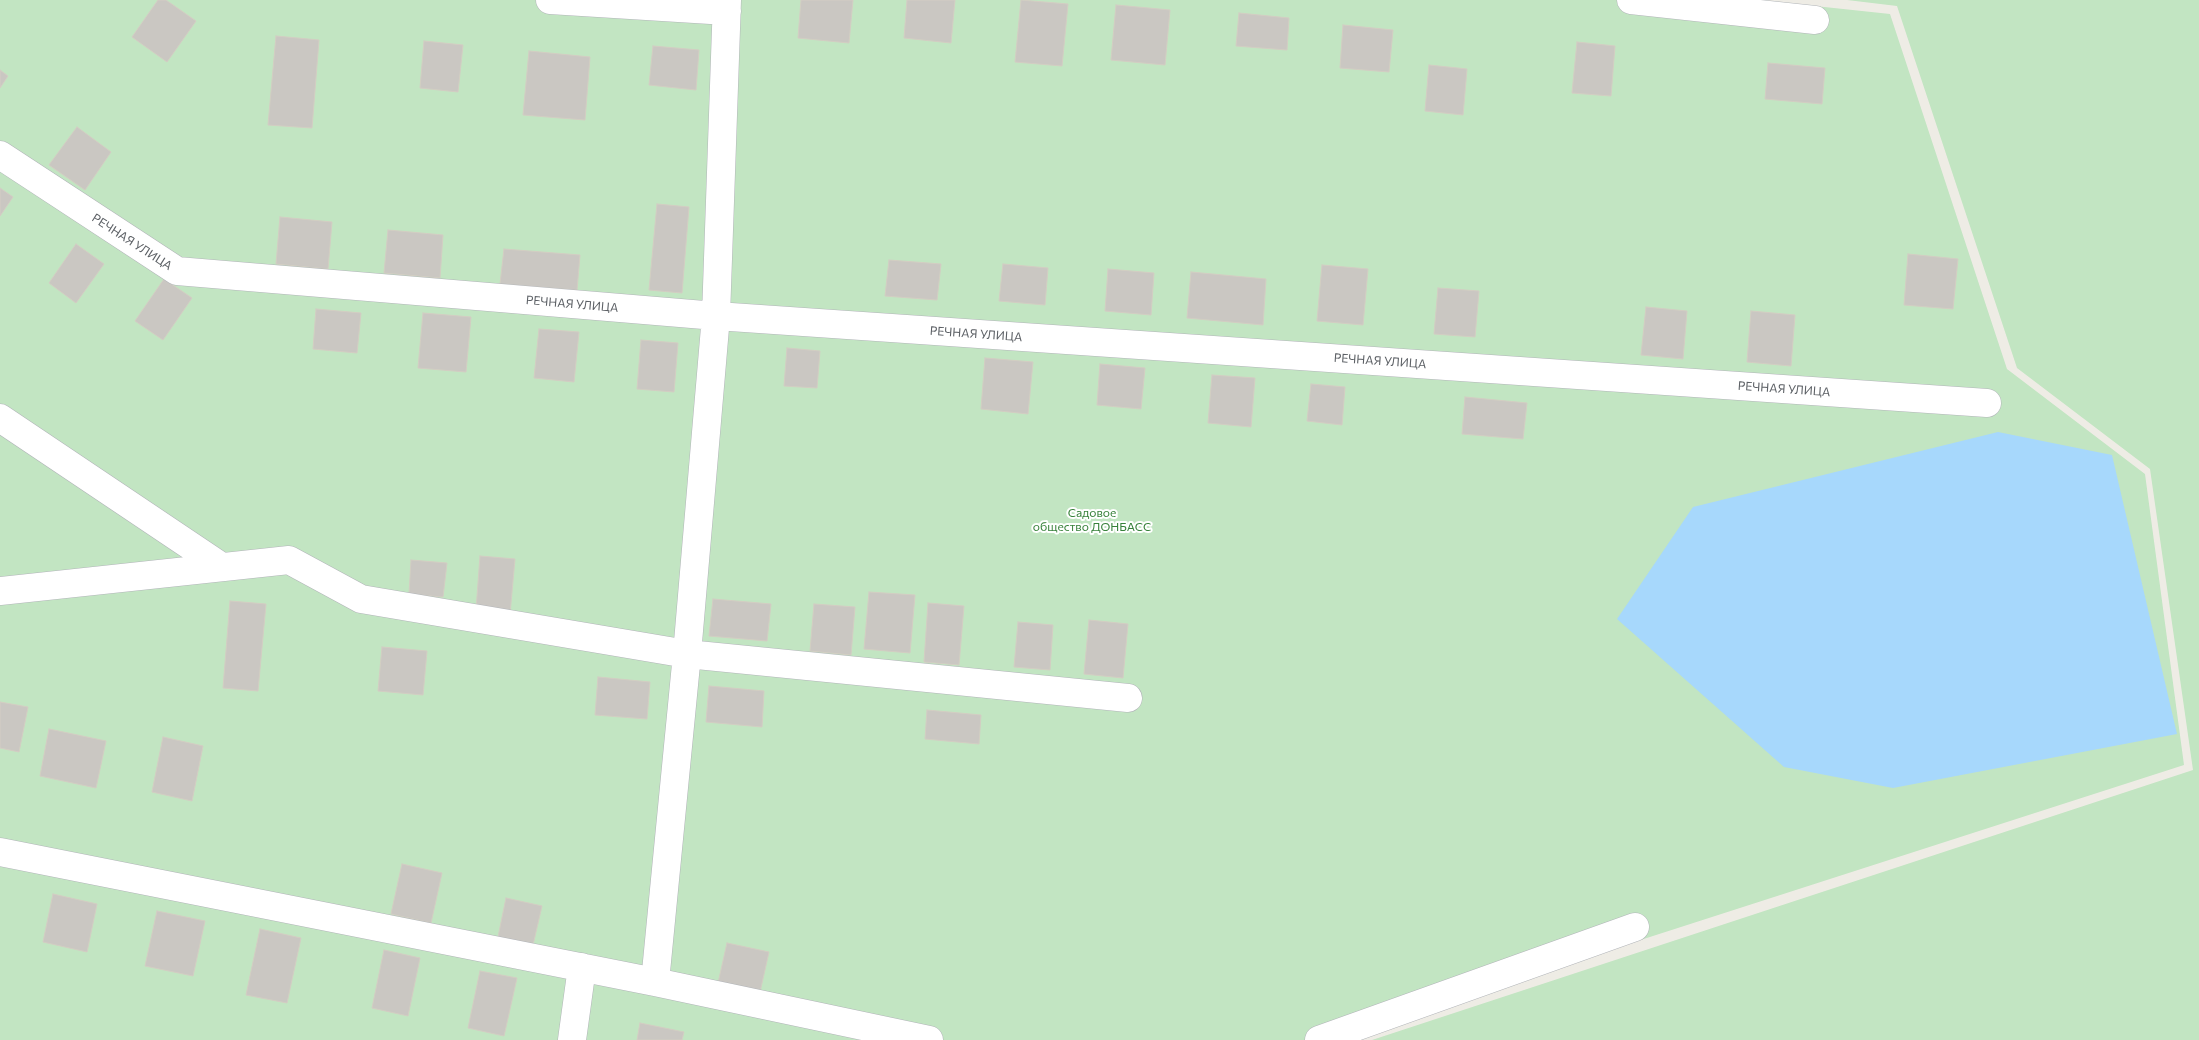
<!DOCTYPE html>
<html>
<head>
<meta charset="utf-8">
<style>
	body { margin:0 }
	canvas { display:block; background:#eeece5 }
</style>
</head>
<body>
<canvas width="2199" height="1040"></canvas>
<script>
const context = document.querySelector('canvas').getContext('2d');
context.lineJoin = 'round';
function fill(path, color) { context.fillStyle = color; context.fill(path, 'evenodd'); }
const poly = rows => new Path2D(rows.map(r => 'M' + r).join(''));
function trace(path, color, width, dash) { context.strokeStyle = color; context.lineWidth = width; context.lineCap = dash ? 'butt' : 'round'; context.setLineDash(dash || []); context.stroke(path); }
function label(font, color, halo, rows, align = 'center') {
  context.font = font + ' Commissioner,sans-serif'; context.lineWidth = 4; context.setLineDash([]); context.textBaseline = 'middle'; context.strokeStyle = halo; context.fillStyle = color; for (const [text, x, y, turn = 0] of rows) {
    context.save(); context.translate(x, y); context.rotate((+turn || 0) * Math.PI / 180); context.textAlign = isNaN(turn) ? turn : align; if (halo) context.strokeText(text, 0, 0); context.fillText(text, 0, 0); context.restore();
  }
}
const green = poly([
	[0,0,1759,0,1890,14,2007,369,2145,474,2184,765,1330,1040,0,1040],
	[1847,0,2199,0,2199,1040,1372,1040,2193,770,2150,469,2017,368,1897,6]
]);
const water = poly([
	[1998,432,2112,455,2177,734,1893,788,1784,767,1617,619,1693,507]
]);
const building = poly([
	[158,0,166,0,196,21,167,62,132,37,158,0],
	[801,0,853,0,849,43,798,38,801,0],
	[907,0,955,0,951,43,904,38,907,0],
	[1021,0,1068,4,1062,66,1015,62,1021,0],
	[1116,5,1170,10,1165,65,1111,60,1116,5],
	[1239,13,1289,18,1287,50,1236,46,1239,13],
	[1343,25,1393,30,1389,72,1340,68,1343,25],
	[276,36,319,40,312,128,268,125,276,36],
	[424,41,463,45,458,92,420,88,424,41],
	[1577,42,1615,46,1611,96,1572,93,1577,42],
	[653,46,699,50,696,90,649,85,653,46],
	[529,51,590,57,585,120,523,115,529,51],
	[1768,63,1825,68,1822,104,1765,99,1768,63],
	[1429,65,1467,69,1463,115,1425,111,1429,65],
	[0,70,8,76,0,88,0,70],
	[77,127,111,152,85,190,49,165,77,127],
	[0,188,13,197,0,216,0,188],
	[657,204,689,207,682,293,649,290,657,204],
	[280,217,332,222,328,269,276,264,280,217],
	[388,230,443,235,440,278,384,273,388,230],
	[76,244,104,264,76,303,49,283,76,244],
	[504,249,580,255,577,290,500,284,504,249],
	[1908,254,1958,259,1953,309,1904,305,1908,254],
	[889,260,941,264,937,300,885,296,889,260],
	[1003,264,1048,268,1045,305,999,301,1003,264],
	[1322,265,1368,269,1363,325,1317,321,1322,265],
	[1108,269,1154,273,1151,315,1105,311,1108,269],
	[1191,272,1266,279,1263,325,1187,318,1191,272],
	[164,279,192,298,163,340,135,321,164,279],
	[1438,288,1479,291,1475,337,1434,334,1438,288],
	[1646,307,1687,311,1683,359,1641,355,1646,307],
	[316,309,361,313,357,353,313,349,316,309],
	[1751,311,1795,315,1791,366,1747,362,1751,311],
	[423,313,471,317,466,372,418,368,423,313],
	[539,329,579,332,574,382,534,378,539,329],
	[641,340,678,343,674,392,637,389,641,340],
	[787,348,820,351,817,388,784,386,787,348],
	[985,358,1033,362,1028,414,981,409,985,358],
	[1100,364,1145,368,1141,409,1097,405,1100,364],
	[1212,375,1255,378,1251,427,1208,423,1212,375],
	[1311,384,1345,387,1342,425,1307,421,1311,384],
	[1465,397,1527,403,1523,439,1462,434,1465,397],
	[480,556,515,559,510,614,476,610,480,556],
	[411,560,447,563,443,597,409,594,411,560],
	[869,592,915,595,910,653,864,649,869,592],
	[713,599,771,604,767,641,709,636,713,599],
	[230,601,266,604,258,691,223,688,230,601],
	[928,603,964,606,959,665,924,662,928,603],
	[814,604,855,607,851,655,810,651,814,604],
	[1089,620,1128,624,1123,678,1084,674,1089,620],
	[1018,622,1053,625,1050,670,1014,667,1018,622],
	[382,647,427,651,423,695,378,691,382,647],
	[598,677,650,682,647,719,595,715,598,677],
	[709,686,764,691,762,727,706,722,709,686],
	[0,702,28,707,19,752,0,748,0,702],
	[927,710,981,715,979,744,925,739,927,710],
	[49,729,106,741,96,788,40,776,49,729],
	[163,737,203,746,192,801,152,792,163,737],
	[402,864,442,873,431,923,391,914,402,864],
	[53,894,97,904,87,952,43,942,53,894],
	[506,898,542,906,533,945,498,937,506,898],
	[157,911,205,921,193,976,145,966,157,911],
	[260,929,301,938,287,1003,246,995,260,929],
	[727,943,769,952,758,1001,716,992,727,943],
	[384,950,420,958,408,1016,372,1008,384,950],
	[480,971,517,978,504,1036,468,1028,480,971],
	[640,1023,684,1032,682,1040,637,1040,640,1023]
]);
const street = poly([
	[550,0,727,11],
	[1631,0,1815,20],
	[0,155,177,271,716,316,1987,403],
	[0,418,222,567],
	[0,591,289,560,361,599,687,654,1128,698],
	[0,852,655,982,929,1040],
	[655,982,687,654,716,316,727,0],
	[572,1040,582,967],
	[1319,1040,1635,927]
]);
const streetNames = [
	["РЕЧНАЯ УЛИЦА",132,242,33],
	["РЕЧНАЯ УЛИЦА",572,304,5],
	["РЕЧНАЯ УЛИЦА",976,334,4],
	["РЕЧНАЯ УЛИЦА",1380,361,4],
	["РЕЧНАЯ УЛИЦА",1784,389,4]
];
const parkNames = [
	["Садовое",1092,513],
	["общество ДОНБАСС",1092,527]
];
fill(green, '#c2e5c2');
fill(water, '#a7d8fc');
fill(building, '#cac7c2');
trace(building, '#d3cec3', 1);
trace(street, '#b2b5b9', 29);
trace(street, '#fff', 28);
label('12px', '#5c6065', '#fff', streetNames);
label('12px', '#37813a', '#fff', parkNames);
</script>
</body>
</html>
